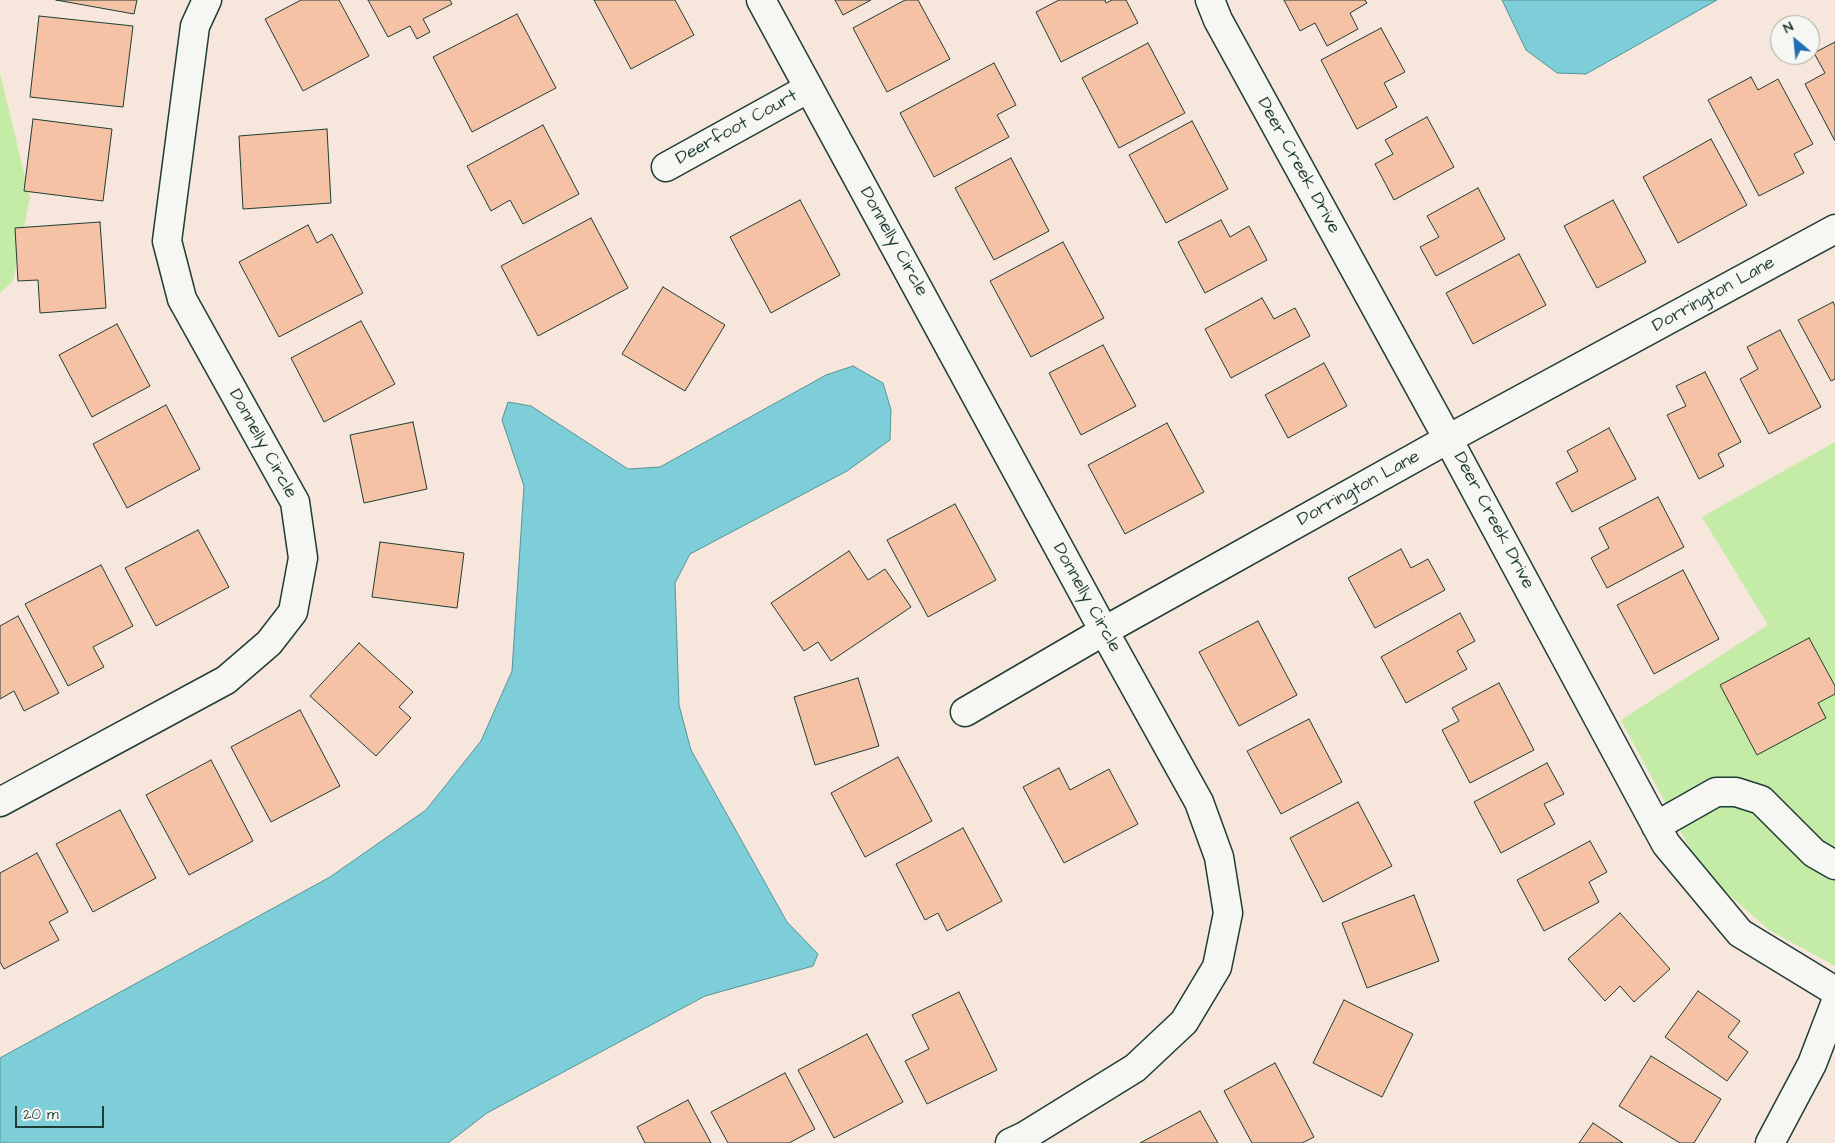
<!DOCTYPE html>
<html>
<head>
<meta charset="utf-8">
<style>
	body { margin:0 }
	#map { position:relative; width:1835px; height:1143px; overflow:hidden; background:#f6e6db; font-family:"Architects Daughter",sans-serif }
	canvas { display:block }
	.north { position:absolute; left:1770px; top:15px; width:50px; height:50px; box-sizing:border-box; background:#f6f6f2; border:1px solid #a0aca6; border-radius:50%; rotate:332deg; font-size:14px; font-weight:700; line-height:20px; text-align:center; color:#1f3d34 }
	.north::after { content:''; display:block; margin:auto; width:18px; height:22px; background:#1f6fb2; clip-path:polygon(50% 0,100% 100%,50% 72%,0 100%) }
	.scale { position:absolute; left:15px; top:1106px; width:89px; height:22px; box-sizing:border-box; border:2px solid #1f3d34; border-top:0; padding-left:6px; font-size:15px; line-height:18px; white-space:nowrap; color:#1f3d34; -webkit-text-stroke:4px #f6f6f2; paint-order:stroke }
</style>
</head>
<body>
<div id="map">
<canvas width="1835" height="1143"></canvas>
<div class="north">N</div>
<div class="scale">20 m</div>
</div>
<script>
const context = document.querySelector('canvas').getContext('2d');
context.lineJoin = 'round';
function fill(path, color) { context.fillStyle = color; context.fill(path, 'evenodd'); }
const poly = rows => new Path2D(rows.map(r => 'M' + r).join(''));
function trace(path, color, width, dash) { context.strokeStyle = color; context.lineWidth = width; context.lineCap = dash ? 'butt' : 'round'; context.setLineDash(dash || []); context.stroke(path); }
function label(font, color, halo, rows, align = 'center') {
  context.font = font + ' "Architects Daughter",sans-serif'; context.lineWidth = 4; context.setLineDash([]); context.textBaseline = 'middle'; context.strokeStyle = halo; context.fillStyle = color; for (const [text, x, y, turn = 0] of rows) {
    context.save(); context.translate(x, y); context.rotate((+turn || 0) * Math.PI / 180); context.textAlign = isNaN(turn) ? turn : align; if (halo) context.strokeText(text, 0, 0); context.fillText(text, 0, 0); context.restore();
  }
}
const green = poly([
	[0,73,30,198,13,281,0,293],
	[1835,442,1835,966,1769,930,1702,871,1621,720,1768,625,1702,517]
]);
const water = poly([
	[1502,0,1717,0,1586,74,1557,73,1526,50,1502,0],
	[853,366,883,383,891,410,890,440,847,471,690,554,675,583,679,705,691,750,787,922,818,954,813,966,705,996,487,1113,448,1143,0,1143,0,1058,330,877,426,810,481,741,512,671,524,486,502,420,508,402,531,406,628,469,660,467,826,375,853,366]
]);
const building = poly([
	[56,0,137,0,134,14,56,0],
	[301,0,339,0,369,56,303,91,265,19,301,0],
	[368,0,450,0,452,4,423,19,430,32,417,39,410,26,388,37,368,0],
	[594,0,675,0,694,35,631,69,594,0],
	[835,0,871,0,843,15,835,0],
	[905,0,918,0,950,59,887,92,853,28,905,0],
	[1059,0,1105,0,1106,3,1112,0,1126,0,1138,23,1061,62,1036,12,1059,0],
	[1284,0,1365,0,1367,3,1350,13,1358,29,1327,46,1315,23,1300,31,1284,0],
	[517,14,556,88,472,132,433,57,517,14],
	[39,16,133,26,123,107,30,97,39,16],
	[1381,28,1405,72,1384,83,1397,107,1357,129,1321,60,1381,28],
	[1835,42,1835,141,1805,84,1825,73,1814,53,1835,42],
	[1148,43,1185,113,1119,148,1082,78,1148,43],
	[994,63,1016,105,997,115,1009,137,934,177,900,113,994,63],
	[1751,77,1758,90,1778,79,1813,144,1794,154,1804,173,1759,196,1708,100,1751,77],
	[1427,117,1454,167,1394,200,1375,164,1393,154,1385,140,1427,117],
	[33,119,112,129,103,201,24,191,33,119],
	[1192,121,1228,189,1166,223,1129,155,1192,121],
	[543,125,579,194,523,224,510,200,491,211,467,166,543,125],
	[327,129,331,203,243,209,239,136,327,129],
	[1711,139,1747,205,1678,243,1643,177,1711,139],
	[1011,158,1049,231,994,260,955,188,1011,158],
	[1478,188,1505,239,1436,276,1420,247,1439,237,1427,216,1478,188],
	[800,200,840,275,771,313,730,237,800,200],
	[1613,200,1646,262,1597,288,1564,226,1613,200],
	[591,218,628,288,538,336,501,266,591,218],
	[1221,220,1230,237,1249,226,1267,260,1205,293,1178,242,1221,220],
	[100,222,106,308,40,313,38,280,18,281,15,228,100,222],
	[308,225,317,243,332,234,363,293,279,337,239,262,308,225],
	[1063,242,1104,318,1031,357,990,281,1063,242],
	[1519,254,1546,305,1473,344,1446,293,1519,254],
	[663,287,725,325,685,391,622,354,663,287],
	[1262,298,1274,319,1295,308,1310,336,1231,378,1205,329,1262,298],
	[1833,302,1835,306,1835,379,1831,381,1798,320,1833,302],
	[361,321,395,384,324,422,291,358,361,321],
	[117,324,150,386,92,417,59,355,117,324],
	[1780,330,1821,407,1769,434,1740,379,1758,369,1747,347,1780,330],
	[1103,345,1136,406,1081,435,1049,373,1103,345],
	[1324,363,1347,406,1288,438,1265,395,1324,363],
	[1705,372,1741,442,1718,454,1724,466,1699,479,1667,415,1686,406,1676,386,1705,372],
	[166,405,200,469,127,508,93,444,166,405],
	[413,422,427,489,364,503,350,435,413,422],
	[1167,423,1204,492,1125,534,1088,465,1167,423],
	[1609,428,1636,479,1572,512,1556,483,1578,471,1567,451,1609,428],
	[1658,497,1684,547,1607,588,1591,558,1609,548,1599,528,1658,497],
	[955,504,996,580,928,617,887,540,955,504],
	[198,530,229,587,156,626,125,568,198,530],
	[380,542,464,553,457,608,372,597,380,542],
	[1401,549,1411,568,1428,559,1445,590,1375,628,1348,578,1401,549],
	[849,551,868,580,885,569,911,607,831,661,818,642,804,651,771,603,849,551],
	[101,565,133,626,93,647,104,667,68,686,25,604,101,565],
	[1683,570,1719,639,1654,674,1617,605,1683,570],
	[1460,613,1475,641,1457,651,1467,669,1406,703,1381,657,1460,613],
	[18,616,59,693,24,711,14,691,0,699,0,626,18,616],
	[1258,621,1297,695,1239,726,1199,652,1258,621],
	[1809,638,1835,686,1835,694,1818,703,1826,718,1757,755,1720,685,1809,638],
	[359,643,413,692,399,707,411,718,376,756,310,696,359,643],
	[858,678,879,746,815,765,794,697,858,678],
	[1499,683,1534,750,1470,783,1442,730,1459,721,1452,708,1499,683],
	[300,710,340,786,271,822,231,747,300,710],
	[1309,719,1342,782,1281,814,1247,751,1309,719],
	[898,757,932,821,865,857,831,793,898,757],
	[211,760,253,841,189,875,146,795,211,760],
	[1547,763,1564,794,1544,804,1555,824,1501,853,1474,802,1547,763],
	[1059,768,1070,790,1109,769,1138,824,1064,863,1023,787,1059,768],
	[1358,802,1392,866,1323,902,1290,838,1358,802],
	[120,810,156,878,93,912,56,844,120,810],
	[963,828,1002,901,947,931,938,913,925,920,896,864,963,828],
	[1590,841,1607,872,1589,882,1599,902,1544,931,1517,880,1590,841],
	[37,853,68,912,49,922,59,940,4,969,0,962,0,873,37,853],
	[1414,895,1439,961,1367,988,1342,923,1414,895],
	[1620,913,1670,969,1634,1002,1620,986,1605,1001,1568,959,1620,913],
	[1698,991,1740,1021,1728,1037,1748,1052,1727,1081,1665,1037,1698,991],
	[959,992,997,1070,927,1104,905,1061,929,1049,912,1015,959,992],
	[1344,1000,1413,1034,1382,1097,1313,1063,1344,1000],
	[867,1034,903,1102,834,1138,798,1070,867,1034],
	[1651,1056,1721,1099,1694,1143,1680,1143,1619,1106,1651,1056],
	[1275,1063,1314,1137,1302,1143,1252,1143,1224,1091,1275,1063],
	[785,1073,815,1129,789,1143,728,1143,711,1112,785,1073],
	[688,1100,711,1143,645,1143,637,1127,688,1100],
	[1200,1111,1218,1143,1140,1143,1200,1111],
	[1593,1123,1623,1143,1579,1143,1593,1123]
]);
const minor = poly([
	[761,0,1104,631,1199,802,1219,857,1228,913,1217,967,1184,1022,1135,1068,1025,1136,1010,1143],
	[1210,0,1218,20,1448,439,1666,844,1740,933,1835,991],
	[666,167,809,88],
	[965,712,1104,631,1448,439,1835,229],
	[0,802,226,680,269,643,293,612,303,558,295,502,182,299,167,241,195,26,207,0],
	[1656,826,1716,792,1736,792,1761,800,1814,853,1835,865],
	[1770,1143,1812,1064,1835,1004]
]);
const streetNames = [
	["Deerfoot Court",737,128,-29],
	["Deer Creek Drive",1298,166,61],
	["Donnelly Circle",893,242,61],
	["Dorrington Lane",1714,295,-29],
	["Donnelly Circle",262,444,61],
	["Dorrington Lane",1359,489,-29],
	["Deer Creek Drive",1493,521,62],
	["Donnelly Circle",1086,598,61]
];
fill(green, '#c4eca7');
fill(water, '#7dced8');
trace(water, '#579496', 1);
fill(building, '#f5c2a5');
trace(building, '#1f3d34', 1);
trace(minor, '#1f3d34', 31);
trace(minor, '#f6f6f2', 28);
label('18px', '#1f3d34', '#f6f6f2', streetNames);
</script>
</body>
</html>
